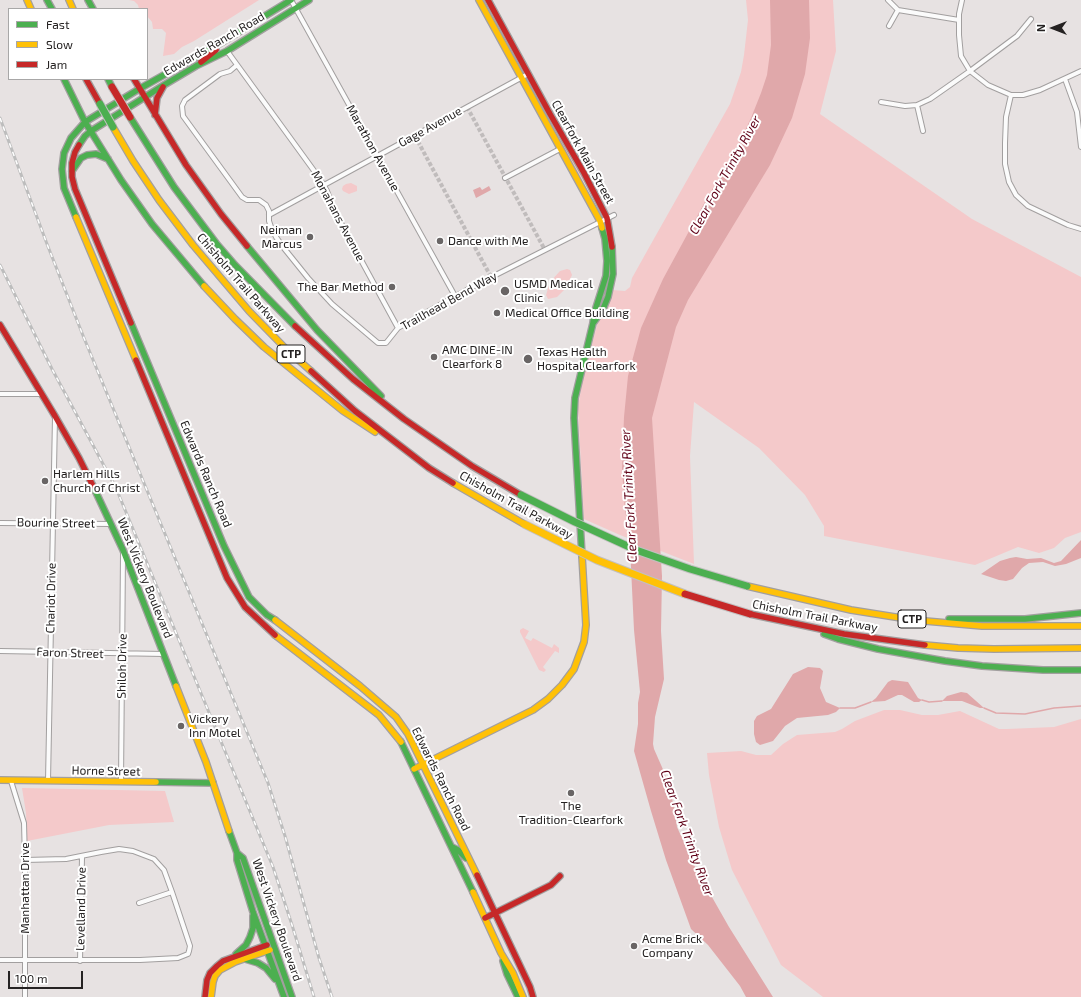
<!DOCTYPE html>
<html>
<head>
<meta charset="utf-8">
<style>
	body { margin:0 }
	#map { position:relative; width:1081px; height:997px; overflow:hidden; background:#e7e2e2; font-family:"Exo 2",sans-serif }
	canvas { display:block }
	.legend { position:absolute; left:8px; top:8px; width:140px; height:72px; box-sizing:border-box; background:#fff; border:1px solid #a8a7a7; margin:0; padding:5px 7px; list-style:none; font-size:12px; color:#252222 }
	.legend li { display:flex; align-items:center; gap:8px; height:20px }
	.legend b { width:20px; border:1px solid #a8a7a7 }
	.north { position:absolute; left:1033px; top:8px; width:40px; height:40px; -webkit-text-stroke:3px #fff; paint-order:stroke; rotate:270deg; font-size:11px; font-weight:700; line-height:16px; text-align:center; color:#252222 }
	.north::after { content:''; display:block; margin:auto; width:14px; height:18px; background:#252222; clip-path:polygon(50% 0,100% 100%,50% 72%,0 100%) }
	.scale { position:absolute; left:8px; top:971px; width:75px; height:18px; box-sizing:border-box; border:2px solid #252222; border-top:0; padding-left:5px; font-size:12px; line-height:14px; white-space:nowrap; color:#252222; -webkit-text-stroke:3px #fff; paint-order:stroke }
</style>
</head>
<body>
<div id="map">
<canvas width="1081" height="997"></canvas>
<ul class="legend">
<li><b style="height:5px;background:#4caf50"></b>Fast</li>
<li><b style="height:5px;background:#ffc107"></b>Slow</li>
<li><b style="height:5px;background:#c62828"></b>Jam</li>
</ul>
<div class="north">N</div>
<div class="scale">100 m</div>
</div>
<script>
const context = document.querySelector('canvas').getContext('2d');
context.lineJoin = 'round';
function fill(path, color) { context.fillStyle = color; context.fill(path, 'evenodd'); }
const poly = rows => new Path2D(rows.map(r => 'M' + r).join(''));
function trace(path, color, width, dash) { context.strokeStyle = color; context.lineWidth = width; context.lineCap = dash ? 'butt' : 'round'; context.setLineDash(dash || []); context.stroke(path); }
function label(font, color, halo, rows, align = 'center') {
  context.font = font + ' "Exo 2",sans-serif'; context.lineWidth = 4; context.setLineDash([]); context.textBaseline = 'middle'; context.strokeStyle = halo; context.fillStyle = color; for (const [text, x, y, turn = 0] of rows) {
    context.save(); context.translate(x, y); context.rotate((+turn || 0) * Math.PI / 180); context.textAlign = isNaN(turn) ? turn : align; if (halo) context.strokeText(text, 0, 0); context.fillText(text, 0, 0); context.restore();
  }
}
const green = poly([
	[129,0,259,0,194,41,182,47,174,54,163,56,166,33,162,29,153,29,152,22,147,16,147,9,139,9,138,5,134,1],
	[481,0,486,0,522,69,506,39,493,23],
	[746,0,833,0,836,51,820,114,972,219,1081,277,1081,532,1065,538,1054,548,1039,553,1018,547,975,565,824,536,824,526,805,495,759,448,694,402,690,456,694,564,620,535,584,519,578,408,582,383,597,325,606,307,612,290,625,291,630,287,632,278,651,244,730,104,741,72,744,55,748,20],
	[527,82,544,112,558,132,601,211,585,183,570,162],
	[351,183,357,186,357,191,349,194,343,191,342,189,343,186,346,184],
	[604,228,609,245,611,271,610,286,603,303,600,302,606,281],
	[567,269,570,270,572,275,566,288,557,297,548,299,546,295,550,282,560,271],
	[523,628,529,631,525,638,531,641,533,638,552,648,554,644,559,648,559,653,555,651,543,667,546,670,544,672,539,670,520,632,520,630],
	[884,710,900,710,922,715,938,715,960,711,999,729,1007,729,1054,727,1081,719,1081,997,823,997,781,965,732,870,719,827,709,775,707,753,741,751,756,755,771,755,783,744,797,735,835,732,842,729,855,721],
	[22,788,165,791,174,822,109,825,27,841,26,813]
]);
const water = poly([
	[770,0,809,0,810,38,805,74,792,118,770,165,688,300,676,327,652,418,662,576,661,631,664,679,655,717,653,744,654,749,665,774,674,806,677,827,696,869,729,927,773,997,746,997,740,986,708,945,691,929,666,860,651,811,634,751,638,724,638,703,640,692,634,630,629,526,625,512,622,469,624,417,628,376,641,328,663,279,707,198,734,153,751,118,761,93,767,75,771,45],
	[489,186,491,190,476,198,473,190,480,187,482,190],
	[1081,540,1081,558,1066,564,1055,566,1043,562,1029,563,1022,568,1013,579,1006,581,999,580,981,574,1000,561,1010,558,1016,557,1027,559,1041,558,1054,563,1061,561],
	[808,667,820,668,823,671,820,688,826,702,840,708,836,712,828,715,797,718,785,726,773,741,760,745,756,742,754,734,754,721,757,716,771,709,793,674],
	[892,680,908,682,918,698,922,700,919,702,914,702,902,695,898,695,885,701,871,702,876,698,888,682],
	[961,692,967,693,984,708,980,708,962,701,942,701,947,696]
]);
const stream = poly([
	[922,700,929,702,942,701],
	[840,708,855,708,871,702],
	[984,708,996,713,1025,714,1054,708,1081,706]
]);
const streetTunnel = poly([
	[467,107,545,250],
	[415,136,491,277]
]);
const street = poly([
	[291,0,455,296],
	[888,0,898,10,959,20],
	[962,0,959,14,959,35,961,56,970,71,988,85,1011,95,1023,95,1040,90,1081,71],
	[889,26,898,10],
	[227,51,320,179,327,191,336,214,398,328],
	[237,65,230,71,220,74,185,100,182,106,183,116,242,197,247,200,259,200,266,205,269,211,269,221,271,227,276,237,283,247,308,278,332,304,378,343,386,343,398,328,470,288,614,215],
	[1065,79,1077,112,1081,147],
	[1011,95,1006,117,1005,143,1005,164,1009,182,1016,195,1028,206,1068,225,1081,229],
	[881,102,905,106,917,105,930,99,970,71,1017,36,1031,19],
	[917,105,923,131],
	[505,178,560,149],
	[269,215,528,74],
	[0,394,42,394],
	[0,523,111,524],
	[0,651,164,654],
	[11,781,24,823,25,860,25,997],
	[48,781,55,417],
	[121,782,123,554],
	[139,903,172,892],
	[0,960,140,960,178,958,188,954,189,951,190,946,172,892,164,870,154,859,133,851,119,849,101,852,66,859,25,860],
	[80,961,82,857]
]);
const fast = poly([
	[47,0,52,9],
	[88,0,93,9],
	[64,79,85,122,121,180,152,224,204,286],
	[108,79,112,87],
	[130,117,174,187,216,243,235,265,295,326],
	[79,145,85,136,91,131,164,85,196,66,227,51,309,0],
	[72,171,81,158,87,155,96,154,108,159],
	[76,217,64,188,62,169,64,153,71,138,85,122,139,89,219,44,291,0],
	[247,246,317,330,381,396],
	[594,322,603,309,608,297,613,274,612,247],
	[131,323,224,546,249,597,267,615,275,620],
	[93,486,123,550,176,686],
	[582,556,574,418,575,398,593,323,594,314,606,276,607,261,605,239,602,228],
	[949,619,1025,619,1081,613],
	[824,634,838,639,878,649,945,661,982,666,1043,670,1081,670],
	[401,742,473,892],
	[156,782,213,783],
	[229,831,237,853,237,860,253,912,284,997],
	[452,847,458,850,466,858],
	[237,853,243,858,292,997],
	[236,954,246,945,250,937,253,928,253,916],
	[245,959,258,963,266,968,275,979],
	[503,961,507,974,518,997]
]);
const slow = poly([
	[27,0,31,9],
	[69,0,73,9],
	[479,0,600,221,602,228],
	[113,127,133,161,159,200,193,245,249,311,286,349,311,371],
	[76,217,136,360],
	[204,286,235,319,264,347,343,411,375,432],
	[453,483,524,524],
	[747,586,851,610,914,620,982,626,1081,626],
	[275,620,360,686,396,717,408,734,477,875],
	[275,635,379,715,401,742],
	[925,645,958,648,994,649,1081,648],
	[176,686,206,762,229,831],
	[414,769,533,710,548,699,562,685,574,669,584,642,586,625,582,556],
	[0,780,156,782],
	[473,892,501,953,513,973,523,997],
	[211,997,213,982,215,976,220,970,235,962,270,950]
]);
const jam = poly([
	[488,0,550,114,584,173,607,218,612,247],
	[201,62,216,50],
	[86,79,100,104],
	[134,79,186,165,221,214,247,246],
	[155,115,157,98,163,87],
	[79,145,75,152,72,163,72,177,75,189,131,323],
	[0,325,55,416,79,458,93,486],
	[295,326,353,379,404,419,472,466,521,495],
	[136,360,227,578,245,607,275,635],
	[311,371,355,411,429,468,453,483],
	[750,614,844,634,925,645],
	[477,875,530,987,533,997],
	[485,918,551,885,560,876],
	[205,997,207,980,210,973,217,966,223,961,267,945]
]);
const rail = poly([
	[0,118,47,244,84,338,268,783,285,836,319,958,332,997],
	[0,265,52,369,116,488,273,867,292,925,314,997]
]);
const fastBridge = poly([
	[100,104,113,127],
	[521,495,575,522,636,550,690,569,747,586]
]);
const slowBridge = poly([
	[524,524,597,560,685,594]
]);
const jamBridge = poly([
	[112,87,130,117],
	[685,594,750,614]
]);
const markers = [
	[310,237,4,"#696565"],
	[440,241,4,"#696565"],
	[392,287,4,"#696565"],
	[505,291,5,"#696565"],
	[497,313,4,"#696565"],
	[434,357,4,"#696565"],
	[528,359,5,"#696565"],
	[45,481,4,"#696565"],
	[181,726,4,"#696565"],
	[571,793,4,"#696565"],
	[634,946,4,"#696565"]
];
const shields = [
	[291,354,28],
	[912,619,28]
];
const shieldNames = [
	["CTP",291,354],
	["CTP",912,619]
];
const streetNames = [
	["Edwards Ranch Road",214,44,-30],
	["Gage Avenue",430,127,-29],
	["Marathon Avenue",373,148,61],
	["Clearfork Main Street",583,152,61],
	["Monahans Avenue",338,216,62],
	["Chisholm Trail Parkway",241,283,49],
	["Trailhead Bend Way",449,301,-29],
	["Edwards Ranch Road",206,474,67],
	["Chisholm Trail Parkway",516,505,29],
	["Bourine Street",56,523,1],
	["West Vickery Boulevard",145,578,68],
	["Chariot Drive",51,598,-89],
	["Chisholm Trail Parkway",815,616,11],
	["Faron Street",70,653,2],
	["Shiloh Drive",122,666,-89],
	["Horne Street",106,771,1],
	["Edwards Ranch Road",441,779,63],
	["Manhattan Drive",25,888,-90],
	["Levelland Drive",81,909,-89],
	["West Vickery Boulevard",277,920,71]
];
const poiNames = [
	["Neiman",302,230,"right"],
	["Marcus",302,244,"right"],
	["Dance with Me",448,241],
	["USMD Medical",514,284],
	["Clinic",514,298],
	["The Bar Method",384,287,"right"],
	["Medical Office Building",505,313],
	["AMC DINE-IN",442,350],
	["Clearfork 8",442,364],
	["Texas Health",537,352],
	["Hospital Clearfork",537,366],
	["Harlem Hills",53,474],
	["Church of Christ",53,488],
	["Vickery",189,719],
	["Inn Motel",189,733],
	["The",571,806,"center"],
	["Tradition-Clearfork",571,820,"center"],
	["Acme Brick",642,939],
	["Company",642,953]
];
const waterNames = [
	["Clear Fork Trinity River",725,175,-61],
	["Clear Fork Trinity River",629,496,-93],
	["Clear Fork Trinity River",687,833,70]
];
fill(green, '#f4c9ca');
fill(water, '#e0a8aa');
trace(stream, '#e0a8aa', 1.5);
trace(streetTunnel, '#c0bcbc', 4, [4, 2]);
trace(street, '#a29f9f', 6);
trace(fast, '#a29f9f', 8);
trace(slow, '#a29f9f', 8);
trace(jam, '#a29f9f', 8);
trace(street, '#fbfbfb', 4);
trace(fast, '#4caf50', 5.5);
trace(slow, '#ffc107', 5.5);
trace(jam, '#c62828', 5.5);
trace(rail, '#bdbdbd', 3);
trace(rail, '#fff', 1.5, [4.5]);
trace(fastBridge, '#c2c0c0', 9, []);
trace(slowBridge, '#c2c0c0', 9, []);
trace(jamBridge, '#c2c0c0', 9, []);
trace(fastBridge, '#4caf50', 7);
trace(slowBridge, '#ffc107', 7);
trace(jamBridge, '#c62828', 7);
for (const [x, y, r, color] of markers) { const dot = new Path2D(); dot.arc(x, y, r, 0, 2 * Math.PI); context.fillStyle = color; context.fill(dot); trace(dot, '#fff', 1.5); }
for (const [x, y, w] of shields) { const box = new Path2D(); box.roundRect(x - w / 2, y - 9, w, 18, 3); context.fillStyle = '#fff'; context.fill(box); trace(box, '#252222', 1); }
label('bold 11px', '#252222', null, shieldNames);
label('12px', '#252222', '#fff', streetNames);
label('12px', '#252222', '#fff', poiNames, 'left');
label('italic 13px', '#600017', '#fff', waterNames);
</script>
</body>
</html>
